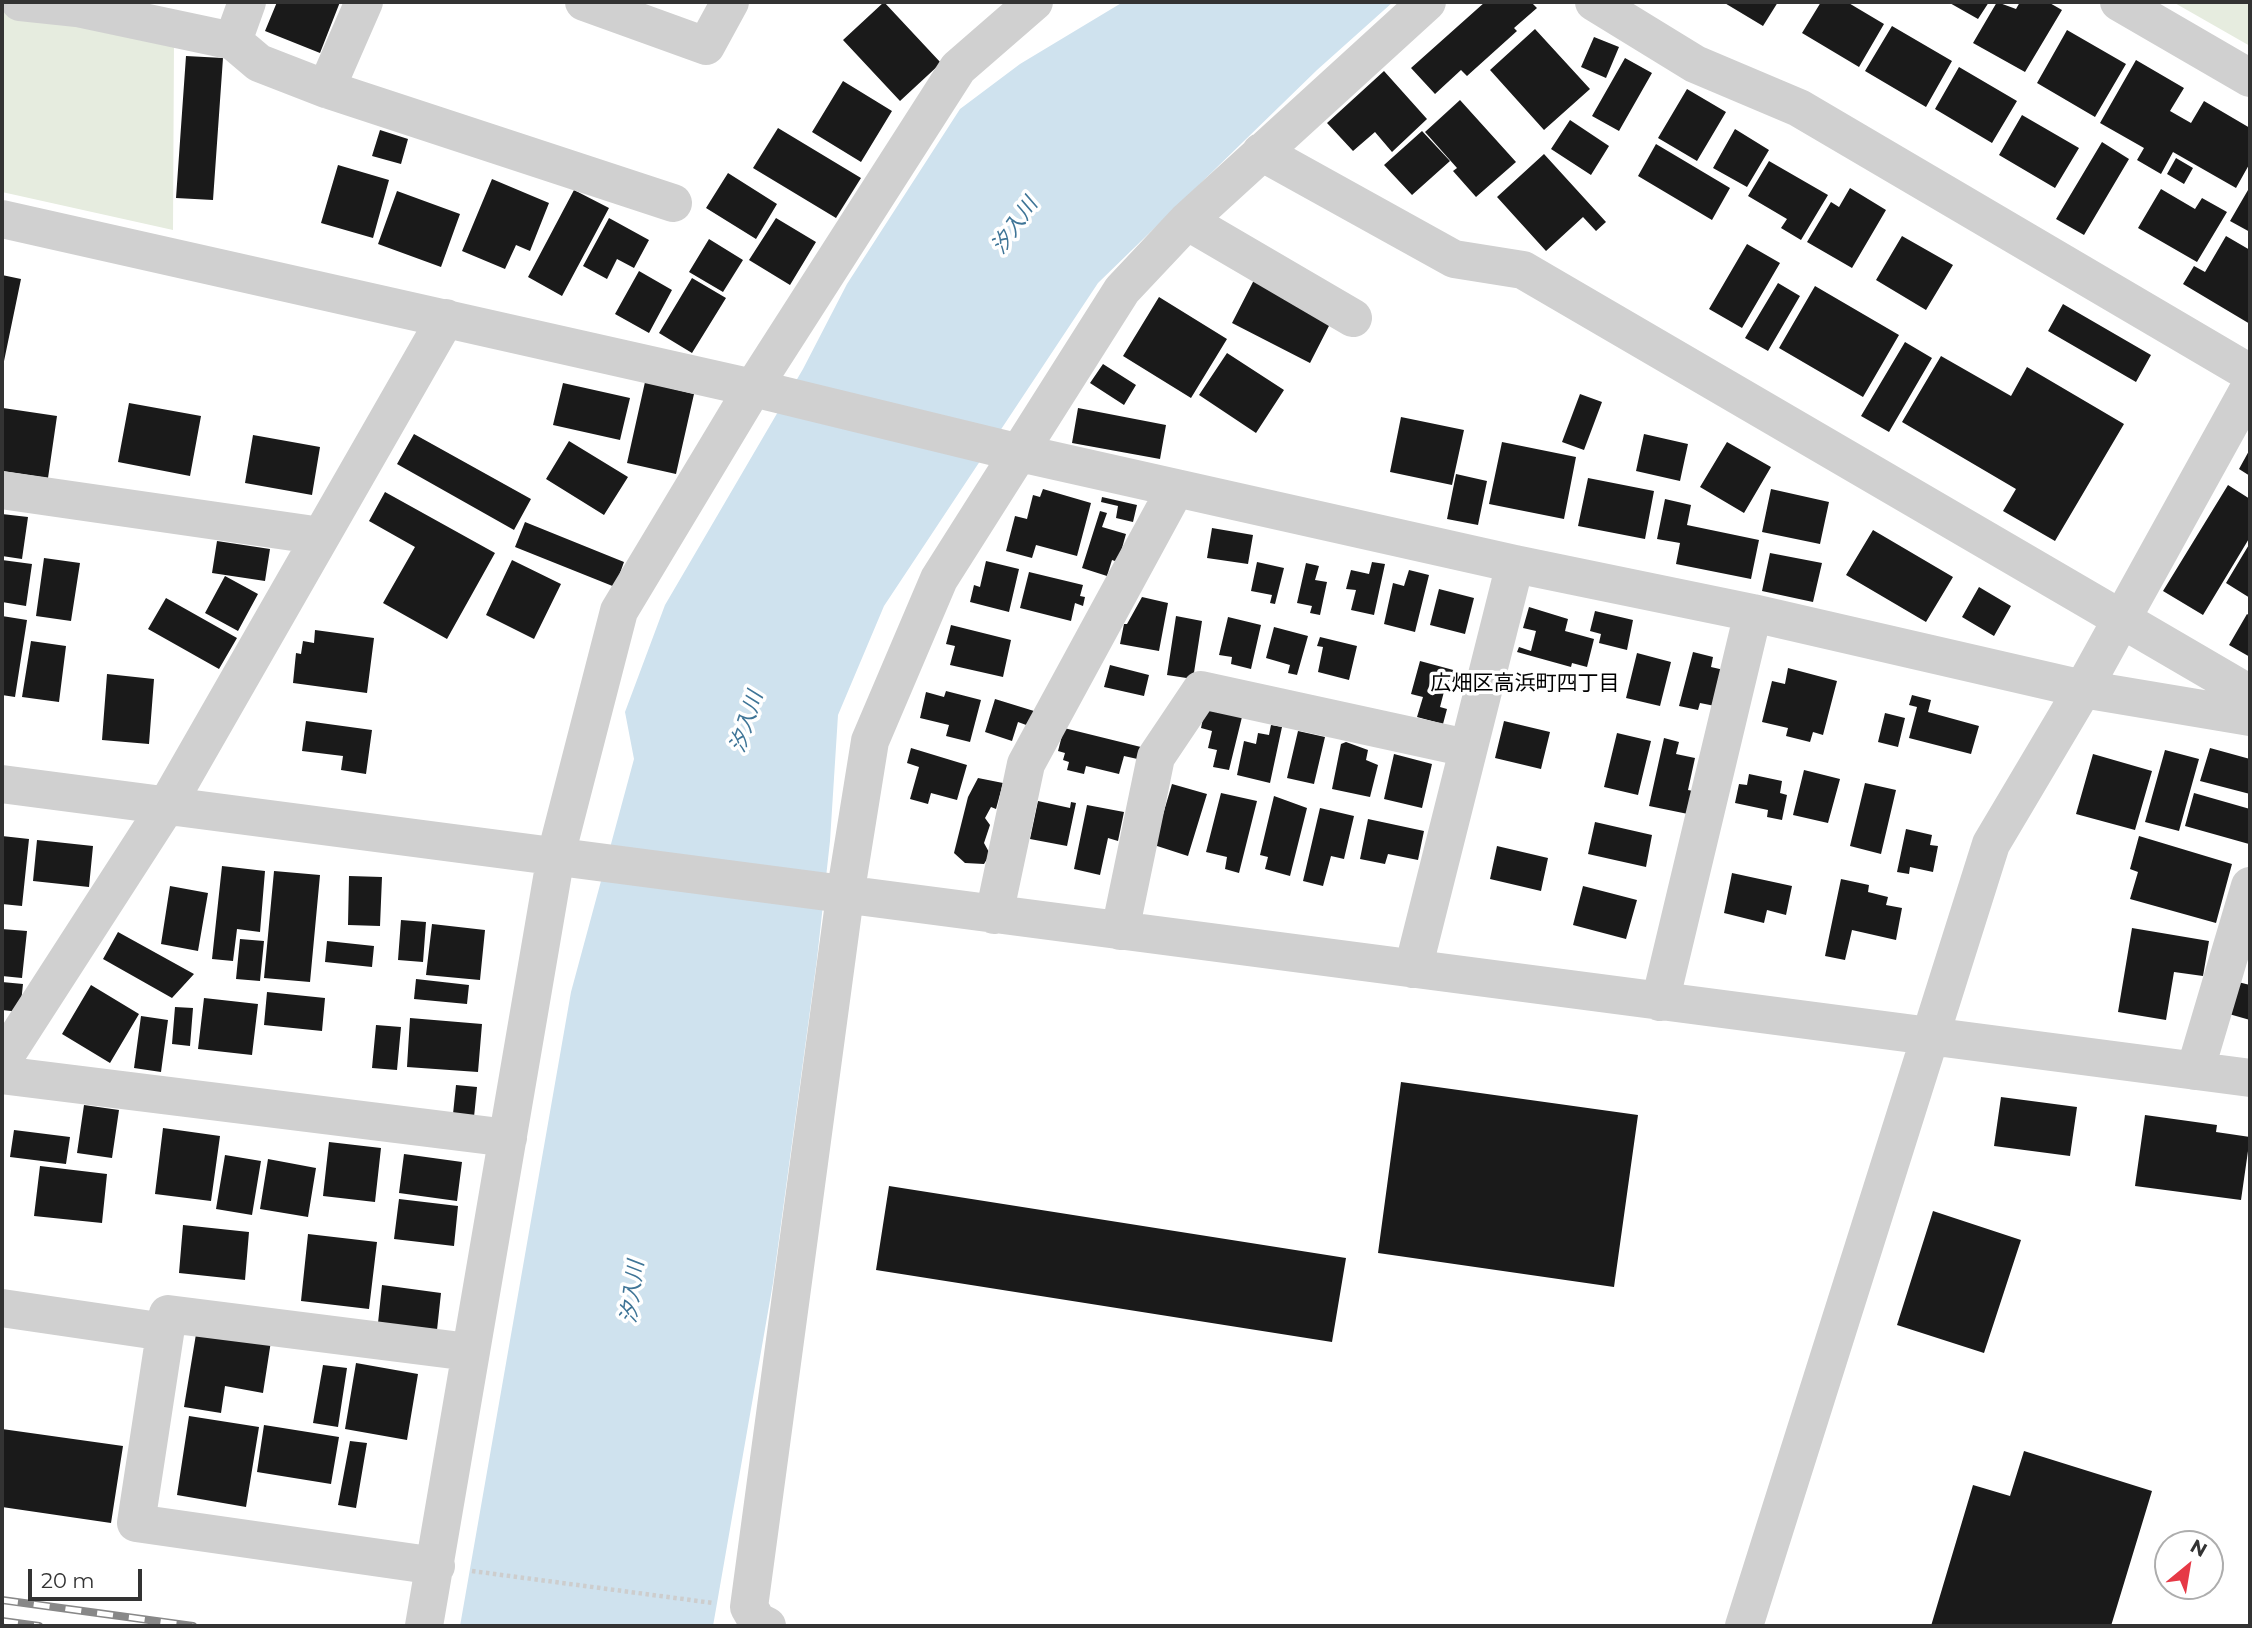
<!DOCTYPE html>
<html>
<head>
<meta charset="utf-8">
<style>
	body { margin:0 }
	#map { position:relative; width:2252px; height:1628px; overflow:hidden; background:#fff; font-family:Montserrat,sans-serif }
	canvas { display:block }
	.frame { position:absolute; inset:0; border:4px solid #333; pointer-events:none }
	.north { position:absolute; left:2154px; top:1530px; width:70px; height:70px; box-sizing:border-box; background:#fff; border:2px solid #adadad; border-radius:50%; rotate:30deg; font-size:19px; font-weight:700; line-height:28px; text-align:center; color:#333 }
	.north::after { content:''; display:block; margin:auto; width:24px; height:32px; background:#e63946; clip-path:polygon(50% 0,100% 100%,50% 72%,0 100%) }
	.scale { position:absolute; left:28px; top:1569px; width:114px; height:32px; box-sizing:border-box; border:4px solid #333; border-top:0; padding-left:9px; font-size:21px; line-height:24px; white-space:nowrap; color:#333; -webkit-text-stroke:5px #fff; paint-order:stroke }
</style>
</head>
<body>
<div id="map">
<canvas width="2252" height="1628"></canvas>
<div class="frame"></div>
<div class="north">N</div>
<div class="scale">20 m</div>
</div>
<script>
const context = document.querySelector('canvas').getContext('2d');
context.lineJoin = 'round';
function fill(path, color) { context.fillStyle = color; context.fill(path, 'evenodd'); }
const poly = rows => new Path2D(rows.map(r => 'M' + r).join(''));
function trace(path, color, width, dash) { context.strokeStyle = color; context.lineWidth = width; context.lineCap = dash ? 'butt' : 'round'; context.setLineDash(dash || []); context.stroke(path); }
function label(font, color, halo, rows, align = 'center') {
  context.font = font + ' Montserrat,"Noto Sans JP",sans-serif'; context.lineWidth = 7; context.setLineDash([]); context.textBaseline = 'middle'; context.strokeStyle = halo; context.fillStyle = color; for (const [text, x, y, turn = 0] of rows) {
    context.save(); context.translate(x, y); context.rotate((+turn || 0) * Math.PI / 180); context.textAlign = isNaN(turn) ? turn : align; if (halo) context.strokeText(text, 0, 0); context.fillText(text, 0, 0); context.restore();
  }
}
const green = poly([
	[2173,2,2250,2,2250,46],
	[2,6,174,40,173,230,2,192]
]);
const water = poly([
	[1123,2,1393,2,1317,70,1098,283,884,606,838,715,830,841,817,959,773,1283,713,1626,460,1626,571,992,634,759,625,712,665,605,803,369,847,284,960,109,1020,64]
]);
const building = poly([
	[277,2,340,2,320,53,265,31],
	[884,2,941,63,900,101,843,40],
	[1485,2,1531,2,1537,8,1514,28,1517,31,1467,76,1461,70,1435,94,1411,68],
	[1723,2,1778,2,1763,26],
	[1821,2,1847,2,1884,24,1859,67,1802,33],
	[1948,2,1989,2,1978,19],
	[1997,2,2016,9,2020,2,2048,2,2062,10,2025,72,1973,43],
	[1892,26,1952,61,1926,107,1865,71],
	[1535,29,1590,89,1544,130,1490,70],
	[2067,30,2126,64,2095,117,2037,83],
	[1594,37,1619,47,1606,78,1581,67],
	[186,56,223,58,213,200,176,198],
	[1625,58,1652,73,1619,131,1592,116],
	[2136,60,2184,88,2170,111,2191,123,2204,101,2250,128,2250,163,2236,188,2173,152,2161,174,2137,160,2144,148,2100,123],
	[1959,67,2017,101,1992,143,1935,109],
	[1384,71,1427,119,1392,152,1375,132,1353,151,1327,123],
	[843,81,892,111,861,162,812,132],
	[1687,89,1726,112,1697,161,1658,138],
	[1460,100,1516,162,1476,197,1453,171,1457,168,1425,132],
	[2022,115,2079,148,2055,188,1999,155],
	[1570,120,1609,146,1591,175,1551,149],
	[778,128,861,178,836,218,753,168],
	[1735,129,1769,150,1747,187,1713,168],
	[380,130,408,139,401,164,372,156],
	[1422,131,1450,161,1412,195,1384,165],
	[2102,142,2129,159,2084,235,2056,219],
	[1656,144,1730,188,1712,220,1638,176],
	[1544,154,1606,222,1596,231,1583,217,1546,251,1497,197],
	[2176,158,2193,168,2184,184,2167,174],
	[1769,161,1828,195,1801,240,1781,228,1787,219,1748,196],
	[338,165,389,180,373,238,321,223],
	[728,173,777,204,756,239,706,208],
	[492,179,549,203,530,251,516,245,505,269,462,251],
	[1850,188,1886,210,1852,268,1807,242,1831,202,1839,207],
	[2161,189,2195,209,2202,198,2227,212,2197,262,2138,228],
	[574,190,609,208,562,296,528,277],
	[2248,190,2250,191,2250,232,2230,221],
	[397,191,460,214,441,267,378,244],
	[609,218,649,240,634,268,617,259,607,279,583,266],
	[776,218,816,242,790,285,749,260],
	[1902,236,1953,265,1926,310,1876,280],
	[2226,236,2250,250,2250,324,2183,284,2194,266,2205,272],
	[709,239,743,260,723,292,689,272],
	[1747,244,1780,263,1742,328,1709,309],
	[639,271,672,290,649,333,615,314],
	[2,275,21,279,3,366,2,365],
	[692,278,726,298,692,353,659,333],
	[1254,280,1332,320,1310,363,1232,323],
	[1778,283,1800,296,1768,351,1745,338],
	[1815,286,1899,335,1863,397,1779,348],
	[1159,297,1227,339,1191,398,1123,356],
	[2063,304,2151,355,2136,382,2048,331],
	[1905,342,1932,358,1889,432,1861,416],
	[1227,353,1284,390,1256,433,1199,395],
	[1941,356,2011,396,2027,367,2124,424,2055,541,2003,511,2016,489,1902,422],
	[1103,364,1136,385,1124,405,1090,383],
	[645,382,694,394,676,474,627,463],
	[563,383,630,398,620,440,553,425],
	[1580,394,1602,402,1584,450,1562,442],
	[129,403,201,416,190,476,118,462],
	[3,408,57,416,48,478,2,471],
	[1078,408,1166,425,1160,459,1072,443],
	[1401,417,1464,430,1452,485,1390,472],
	[414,434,531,499,514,530,397,464],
	[1644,434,1688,444,1680,481,1636,471],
	[253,435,320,447,312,495,245,483],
	[569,441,628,477,604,515,546,479],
	[1502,442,1576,457,1564,519,1489,504],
	[1727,442,1771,467,1744,513,1700,487],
	[2250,449,2250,476,2239,469],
	[1456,474,1487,481,1478,525,1447,519],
	[1588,478,1654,491,1645,539,1578,526],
	[2228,485,2250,499,2250,537,2203,615,2163,591],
	[1043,489,1091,503,1077,556,1036,545,1032,558,1006,551,1015,516,1027,519,1033,495,1040,497],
	[1771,489,1829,502,1820,544,1762,532],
	[385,492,495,553,447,639,383,603,415,547,369,521],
	[1102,497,1137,505,1133,522,1116,518,1118,506,1101,502],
	[1665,499,1691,505,1687,525,1759,540,1751,579,1676,564,1680,543,1657,539],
	[1100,511,1107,513,1102,527,1126,534,1118,562,1112,560,1107,576,1082,568],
	[2,514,28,517,22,559,2,556],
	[525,522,624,562,615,587,515,547],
	[1212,528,1253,535,1248,564,1207,558],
	[1873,530,1953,577,1926,622,1846,575],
	[217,541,270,549,265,581,212,573],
	[2250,543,2250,598,2226,583],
	[1770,553,1822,563,1813,602,1762,591],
	[44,558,80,563,71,621,36,616],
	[2,560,32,564,26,606,2,602],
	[512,560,561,584,534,639,486,615],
	[986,561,1019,569,1009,612,970,602,974,585,980,587],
	[1257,562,1284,568,1275,604,1270,603,1272,595,1251,591],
	[1372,562,1385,564,1374,615,1351,610,1356,590,1346,589,1351,570,1369,574],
	[1306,563,1319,566,1315,580,1327,582,1320,615,1310,613,1312,606,1297,603],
	[1409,570,1429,575,1415,632,1384,624,1393,583,1404,586],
	[1029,572,1083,585,1080,596,1085,597,1083,606,1075,603,1071,621,1020,608],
	[225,576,258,594,238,631,205,613],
	[1979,587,2011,606,1994,636,1962,617],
	[1439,589,1474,598,1465,634,1430,625],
	[1142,597,1168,603,1159,651,1120,644,1124,624,1127,624],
	[166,598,237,638,219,669,148,629],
	[1529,607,1568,619,1565,631,1594,639,1587,667,1572,663,1571,667,1517,652,1519,647,1531,651,1536,631,1523,628],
	[1595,611,1633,620,1627,650,1599,643,1601,634,1590,631],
	[2247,614,2250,616,2250,657,2229,645],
	[2,616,27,620,15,697,2,695],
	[1176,616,1202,621,1193,679,1167,675],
	[1228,617,1261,625,1251,669,1231,664,1232,657,1219,655],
	[951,625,1011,640,1003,677,950,665,955,646,946,644],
	[1274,627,1308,636,1297,675,1288,673,1290,665,1266,658],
	[315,630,374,638,367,693,293,683,296,653,301,654,303,641,314,643],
	[1320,637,1357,646,1349,680,1318,672,1323,647,1317,646],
	[31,641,66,646,59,702,22,697],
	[1693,652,1713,657,1711,667,1724,670,1715,706,1700,703,1698,710,1679,706],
	[1637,653,1671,662,1660,706,1626,698],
	[1420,661,1457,671,1453,686,1446,684,1440,707,1447,709,1443,724,1417,717,1423,697,1411,694],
	[1110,665,1149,675,1144,696,1104,687],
	[1788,668,1837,681,1823,735,1813,732,1810,742,1786,736,1788,728,1762,722,1772,681,1785,684],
	[107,674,154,679,149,744,102,740],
	[946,691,981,700,970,742,946,736,949,725,920,718,926,692,944,697],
	[1912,695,1931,700,1928,712,1979,726,1971,754,1909,738,1917,707,1909,705],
	[995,699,1034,711,1029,726,1018,722,1012,741,985,732],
	[1205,709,1242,717,1229,770,1213,767,1217,750,1208,748,1212,731,1201,728],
	[1885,713,1905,718,1898,747,1878,742],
	[306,721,372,730,366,774,341,770,343,756,302,751],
	[1504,721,1550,732,1541,769,1495,758],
	[1271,725,1282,727,1270,783,1237,775,1244,741,1256,744,1258,733,1269,735],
	[1064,728,1145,748,1142,760,1124,756,1119,774,1086,766,1084,774,1067,770,1069,762,1063,760,1065,753,1058,751],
	[1298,731,1325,737,1314,784,1287,778],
	[1617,733,1651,741,1638,795,1604,787],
	[1664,738,1679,742,1676,754,1695,758,1688,790,1693,791,1688,814,1649,806],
	[1346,742,1368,750,1366,760,1378,765,1370,797,1332,789,1341,744],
	[911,748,967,765,957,800,931,793,928,804,910,799,919,767,907,763],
	[2210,748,2250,759,2250,794,2200,781],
	[2165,750,2199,759,2179,831,2145,822],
	[1394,754,1432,764,1422,808,1384,799],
	[2093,754,2152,771,2135,830,2076,814],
	[1804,770,1840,779,1828,823,1793,815],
	[1749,774,1782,781,1780,793,1787,795,1782,820,1767,817,1768,810,1735,803,1739,784,1747,785],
	[978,778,1003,783,996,809,991,807,985,818,990,825,984,843,990,854,984,864,965,863,954,853,968,797],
	[1865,783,1896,790,1881,854,1850,846],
	[1172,784,1207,794,1188,856,1154,845],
	[1221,793,1257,801,1239,873,1225,869,1227,857,1206,852],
	[2194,793,2250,809,2249,844,2185,826],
	[1274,796,1307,808,1290,876,1265,869,1268,857,1260,855],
	[1038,801,1070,808,1071,802,1076,803,1067,846,1030,839],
	[1087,805,1124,812,1118,841,1108,838,1100,875,1074,869],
	[1320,808,1354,816,1344,859,1331,856,1323,886,1303,881],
	[1368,819,1424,831,1418,860,1388,854,1385,864,1360,859],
	[1595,822,1652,835,1646,867,1588,854],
	[1906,829,1932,835,1930,845,1938,846,1933,872,1910,867,1909,874,1897,872],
	[2,836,29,839,22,906,2,904],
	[2139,836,2232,864,2216,923,2130,899,2138,872,2130,869],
	[37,840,93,846,89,887,33,881],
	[1497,846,1548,858,1541,891,1490,879],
	[222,866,265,871,260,932,237,929,233,961,212,959],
	[274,871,320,875,310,982,264,978],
	[1732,873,1792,886,1786,915,1767,910,1764,923,1724,913],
	[349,876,382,877,380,926,348,925],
	[1841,879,1869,885,1868,892,1888,897,1886,905,1902,908,1896,940,1852,930,1845,960,1825,956],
	[170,886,208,893,198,951,161,944],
	[1583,886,1637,900,1626,939,1573,925],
	[401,920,426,922,423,962,398,960],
	[432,924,485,930,480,980,426,975],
	[2132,928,2209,941,2203,976,2174,972,2166,1020,2118,1012],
	[2,929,27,931,22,978,2,976],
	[118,932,194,974,172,998,103,959],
	[240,939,264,941,260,981,236,979],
	[327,941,374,946,372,967,325,962],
	[416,979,469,985,467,1004,414,999],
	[2,982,23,984,20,1012,2,1010],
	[2238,982,2250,985,2250,1020,2229,1014],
	[91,985,139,1014,110,1063,62,1034],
	[267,992,325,998,322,1031,264,1025],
	[204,998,258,1004,252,1055,198,1049],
	[175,1007,193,1008,190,1046,172,1044],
	[141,1016,168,1020,161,1072,134,1068],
	[410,1018,482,1024,478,1072,407,1067],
	[376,1025,401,1027,397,1070,372,1068],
	[1401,1082,1638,1115,1614,1287,1378,1253],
	[456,1085,477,1087,474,1117,453,1114],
	[2001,1097,2077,1107,2070,1156,1994,1146],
	[84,1105,119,1110,112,1158,77,1153],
	[2145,1115,2217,1125,2216,1132,2250,1137,2241,1200,2135,1186],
	[163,1128,220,1136,211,1201,155,1194],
	[14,1130,70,1137,66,1164,10,1157],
	[329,1142,381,1148,375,1202,323,1196],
	[404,1154,462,1162,457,1201,399,1193],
	[225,1155,261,1161,252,1215,216,1209],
	[268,1159,316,1168,308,1217,260,1209],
	[40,1166,107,1174,102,1223,34,1216],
	[889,1186,1346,1258,1332,1342,876,1270],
	[399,1199,458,1206,454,1246,394,1239],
	[1933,1211,2021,1240,1984,1353,1897,1325],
	[183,1225,249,1232,245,1280,179,1273],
	[308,1234,377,1242,369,1309,301,1301],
	[382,1285,441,1293,437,1330,378,1323],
	[197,1328,271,1341,263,1393,225,1386,221,1413,184,1407],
	[356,1363,418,1374,407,1440,345,1429],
	[323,1365,347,1368,338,1427,313,1423],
	[189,1416,259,1427,246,1507,177,1495],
	[264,1425,339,1437,331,1484,257,1472],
	[2,1429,123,1446,111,1523,2,1507],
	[350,1441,367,1443,356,1508,338,1505],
	[2024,1451,2152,1491,2111,1626,1931,1626,1973,1485,2010,1496]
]);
const path = poly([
	[472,1571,713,1603]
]);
const minor = poly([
	[20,2,77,8,233,41,259,63,326,89,673,203],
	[584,2,706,46,730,2],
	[1594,2,1695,64,1799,108,2250,373],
	[2119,2,2250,78],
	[233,41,247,2],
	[326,89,364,2],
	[1261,152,1454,259,1523,270,2250,694],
	[2,219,753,388,1020,453,1515,564,1753,613,2083,689,2250,717],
	[1187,221,1353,318],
	[2,490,321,536],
	[2,784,2250,1078],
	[994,915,1026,764,1176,488],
	[1120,931,1156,757,1201,690,1467,748],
	[1413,969,1515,564],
	[1660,1002,1753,613],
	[2,1061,167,805,446,318],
	[2195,1071,2250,886],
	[2,1075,508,1138],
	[2,1308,165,1332],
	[436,1566,136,1523,168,1314,469,1352],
	[424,1626,556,855,619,611,753,388,958,68,1034,2],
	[767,1626,757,1621,749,1607,845,896,870,741,939,579,1122,290,1187,221,1427,2],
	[1744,1626,1991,844,2083,689,2250,387]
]);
const rail = poly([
	[2,1600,193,1626],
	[2,1621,39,1626]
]);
const waterNames = [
	["汐入川",1015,226,-55],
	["汐入川",747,722,-72],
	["汐入川",633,1292,-83]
];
const neighbourhoodNames = [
	["広畑区高浜町四丁目",1525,684]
];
fill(green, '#e6ecdf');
fill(water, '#cfe2ee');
fill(building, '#1a1a1a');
trace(path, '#cdcdcd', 4.5, [3.5, 3.5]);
trace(minor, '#d0d0d0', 38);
trace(rail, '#888', 8);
trace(rail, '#fff', 5, [16]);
label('italic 21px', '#3f7597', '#fff', waterNames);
label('21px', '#000', '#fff', neighbourhoodNames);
</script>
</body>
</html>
